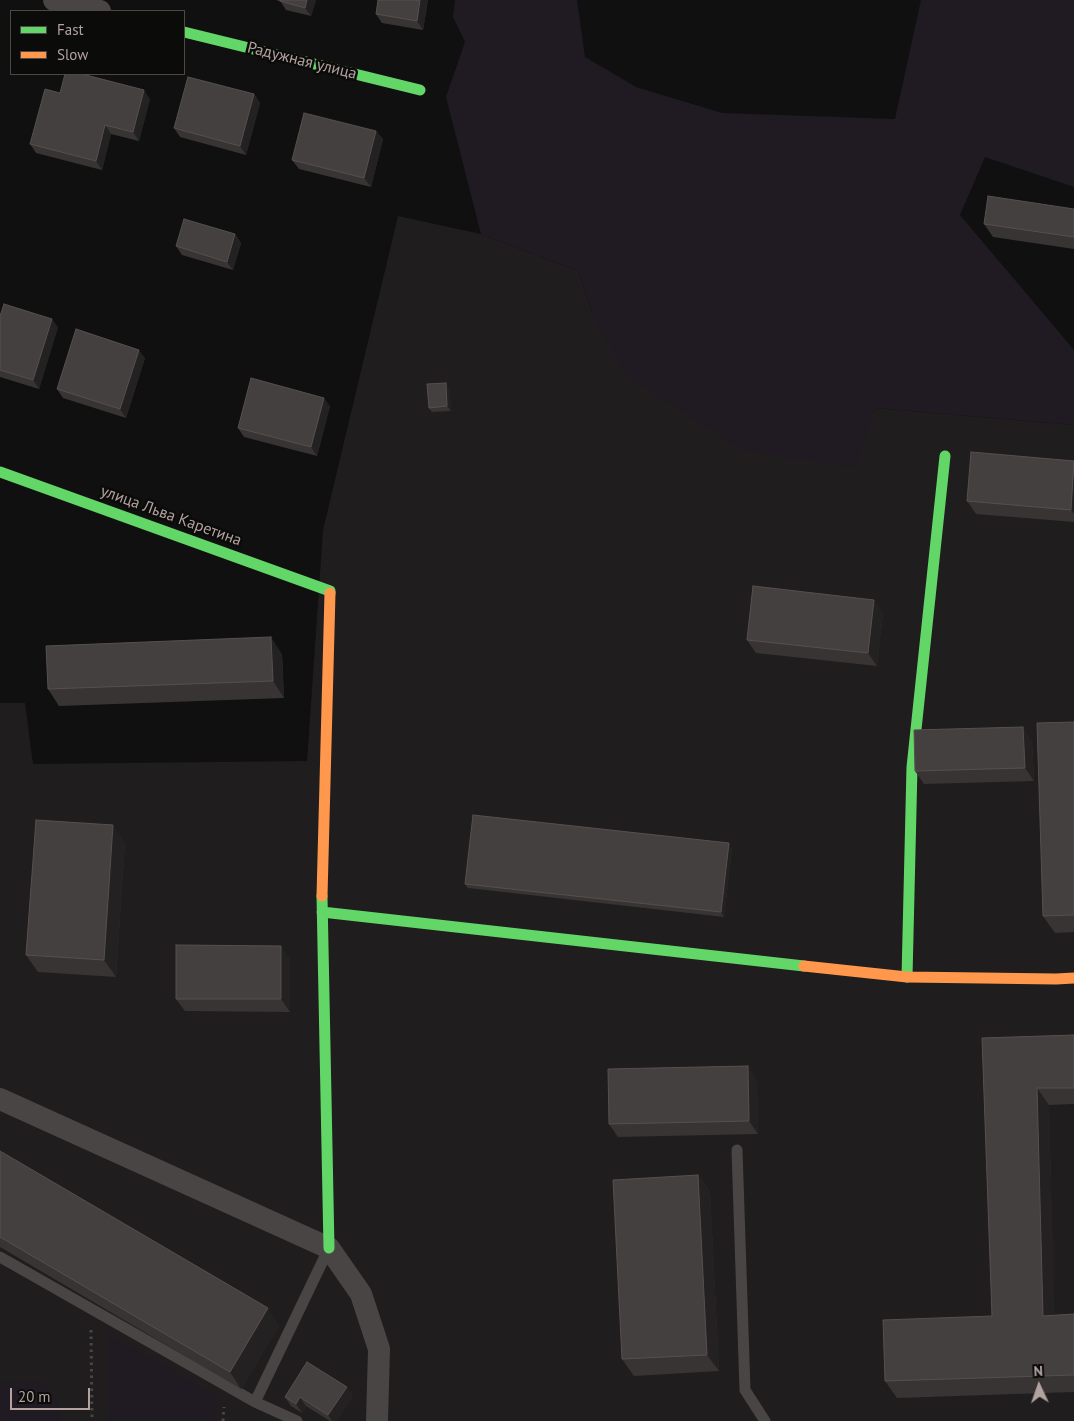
<!DOCTYPE html>
<html>
<head>
<meta charset="utf-8">
<style>
	body { margin:0 }
	#map { position:relative; width:1074px; height:1421px; overflow:hidden; background:#101010; font-family:"PT Sans",sans-serif }
	canvas { display:block }
	.legend { position:absolute; left:10px; top:10px; width:175px; height:65px; box-sizing:border-box; background:#0b0b0a; border:1px solid #4e4746; margin:0; padding:6px 9px; list-style:none; font-size:15px; color:#b3a29f }
	.legend li { display:flex; align-items:center; gap:10px; height:25px }
	.legend b { width:25px; border:1px solid #4e4746 }
	.north { position:absolute; left:1014px; top:1361px; width:50px; height:50px; -webkit-text-stroke:4px #0b0b0a; paint-order:stroke; rotate:357deg; font-size:14px; font-weight:700; line-height:20px; text-align:center; color:#b3a29f }
	.north::after { content:''; display:block; margin:auto; width:18px; height:22px; background:#b3a29f; clip-path:polygon(50% 0,100% 100%,50% 72%,0 100%) }
	.scale { position:absolute; left:10px; top:1388px; width:80px; height:22px; box-sizing:border-box; border:2px solid #b3a29f; border-top:0; padding-left:6px; font-size:15px; line-height:18px; white-space:nowrap; color:#b3a29f; -webkit-text-stroke:4px #0b0b0a; paint-order:stroke }
</style>
</head>
<body>
<div id="map">
<canvas width="1074" height="1421"></canvas>
<ul class="legend">
<li><b style="height:6px;background:#63d668"></b>Fast</li>
<li><b style="height:6px;background:#ff974d"></b>Slow</li>
</ul>
<div class="north">N</div>
<div class="scale">20 m</div>
</div>
<script>
const context = document.querySelector('canvas').getContext('2d');
context.lineJoin = 'round';
function fill(path, color) { context.fillStyle = color; context.fill(path, 'evenodd'); }
const poly = rows => new Path2D(rows.map(r => 'M' + r).join(''));
function trace(path, color, width, dash) { context.strokeStyle = color; context.lineWidth = width; context.lineCap = dash ? 'butt' : 'round'; context.setLineDash(dash || []); context.stroke(path); }
function label(font, color, halo, rows, align = 'center') {
  context.font = font + ' "PT Sans",sans-serif'; context.lineWidth = 5; context.setLineDash([]); context.textBaseline = 'middle'; context.strokeStyle = halo; context.fillStyle = color; for (const [text, x, y, turn = 0] of rows) {
    context.save(); context.translate(x, y); context.rotate((+turn || 0) * Math.PI / 180); context.textAlign = isNaN(turn) ? turn : align; if (halo) context.strokeText(text, 0, 0); context.fillText(text, 0, 0); context.restore();
  }
}
const built = poly([
	[398,216,481,234,578,271,593,316,876,408,1074,425,1074,1421,0,1421,0,703,25,703,33,764,307,761,323,530]
]);
const green = poly([
	[455,0,577,0,585,57,636,87,722,113,895,119,921,0,1074,0,1074,187,985,157,960,215,1074,350,1074,425,876,408,855,468,742,450,626,375,593,316,578,271,481,234,446,97,465,42,453,17],
	[108,1335,217,1396,214,1421,108,1421],
	[36,1382,52,1392,61,1410,61,1421,0,1421,0,1383]
]);
const path = poly([
	[91,1330,92,1421],
	[223,1421,224,1407]
]);
const lane = poly([
	[737,1150,745,1390,765,1421],
	[0,1257,255,1402],
	[297,1421,255,1402,329,1248]
]);
const street = poly([
	[54,0,100,11],
	[0,1099,329,1248,361,1294,379,1349,377,1421]
]);
const fast = poly([
	[184,32,420,90],
	[0,472,330,591,330,593],
	[322,896,329,1248],
	[322,912,804,966],
	[907,977,912,767,945,456]
]);
const slow = poly([
	[322,896,330,593],
	[804,966,907,977,1056,979,1074,978]
]);
const wall = poly([
	[276,0,316,0,311,16,286,10,281,2],
	[428,0,423,30,382,23,376,14],
	[60,93,150,99,139,141,111,134,102,170,36,153,30,144],
	[254,94,260,103,246,155,180,137,174,128],
	[376,131,383,139,371,187,299,169,292,160],
	[1074,209,1074,249,993,237,984,224],
	[235,234,241,243,233,270,182,255,176,246],
	[0,316,58,327,39,389,0,377],
	[145,358,126,418,63,398,57,389],
	[449,387,451,411,432,412,429,408],
	[330,406,317,456,244,437,238,428],
	[1074,461,1074,522,976,514,967,501],
	[883,613,877,666,756,653,747,640],
	[282,654,284,698,59,706,48,689],
	[1074,722,1074,932,1055,933,1043,916],
	[1032,740,1034,781,924,784,915,771],
	[125,842,116,977,38,972,26,955],
	[732,848,724,917,468,888,465,884],
	[290,959,290,1012,185,1011,176,999],
	[1074,1035,1074,1104,1049,1105,1054,1315,1074,1314,1074,1392,897,1398,885,1381,992,1316,982,1038],
	[757,1079,758,1134,618,1137,609,1124],
	[0,1151,279,1325,241,1389,0,1247],
	[698,1175,710,1192,719,1371,634,1376,622,1359],
	[353,1396,336,1421,330,1421,306,1406,302,1413,291,1406,285,1397]
]);
const shadedWall = poly([
	[307,0,316,0,311,16,305,8],
	[420,0,428,0,423,30,417,21],
	[144,90,150,99,139,141,133,132],
	[254,94,260,103,246,155,240,146],
	[105,125,111,134,102,170,96,161],
	[376,131,383,139,371,187,364,178],
	[235,234,241,243,233,270,227,262],
	[52,319,58,327,39,389,33,380],
	[139,350,145,358,126,418,120,409],
	[446,383,449,387,451,411,447,406],
	[324,398,330,406,317,456,311,447],
	[1074,467,1074,514,1071,510],
	[874,600,883,613,877,666,868,653],
	[271,637,282,654,284,698,273,681],
	[1023,727,1032,740,1034,781,1025,768],
	[113,825,125,842,116,977,104,960],
	[729,843,732,848,724,917,721,912],
	[281,946,290,959,290,1012,281,999],
	[748,1066,757,1079,758,1134,749,1121],
	[1037,1088,1049,1105,1055,1333,1043,1316],
	[698,1175,710,1192,719,1371,707,1355],
	[268,1308,279,1325,241,1389,230,1372],
	[347,1387,353,1396,336,1421,332,1421,328,1415],
	[300,1397,306,1406,302,1413,296,1404]
]);
const building = poly([
	[280,0,307,0,305,8,280,1,280,0],
	[378,0,420,0,417,21,376,14,378,0],
	[65,74,82,74,144,90,133,132,105,125,96,161,30,144,45,89,60,93,65,74],
	[188,77,254,94,240,146,174,128,188,77],
	[304,113,376,131,364,178,292,160,304,113],
	[988,196,1074,209,1074,237,984,224,988,196],
	[184,219,235,234,227,262,176,246,184,219],
	[4,304,52,319,33,380,0,370,0,316,4,304],
	[76,329,139,350,120,409,57,389,76,329],
	[251,378,324,398,311,447,238,428,251,378],
	[446,383,447,406,429,408,427,384,446,383],
	[971,452,1074,461,1071,510,967,501,971,452],
	[753,586,874,600,868,653,747,640,753,586],
	[271,637,273,681,48,689,46,646,271,637],
	[1074,722,1074,915,1043,916,1037,723,1074,722],
	[1023,727,1025,768,915,771,914,730,1023,727],
	[473,815,729,843,721,912,465,884,473,815],
	[36,820,113,825,104,960,26,955,36,820],
	[176,945,281,946,281,999,176,999,176,945],
	[1074,1035,1074,1088,1037,1088,1043,1316,1074,1314,1074,1375,885,1381,883,1320,992,1316,982,1038,1074,1035],
	[748,1066,749,1121,609,1124,608,1069,748,1066],
	[0,1151,268,1308,230,1372,0,1237,0,1151],
	[698,1175,707,1355,622,1359,613,1180,698,1175],
	[307,1362,347,1387,328,1415,300,1397,296,1404,285,1397,307,1362]
]);
const streetNames = [
	["Радужная улица",302,61,14],
	["улица Льва Каретина",171,516,20]
];
fill(built, '#1f1d1d');
fill(green, '#201b23');
trace(path, '#4b4645', 3, [2.5, 4]);
trace(lane, '#494544', 11);
trace(street, '#494544', 22);
trace(fast, '#63d668', 11);
trace(slow, '#ff974d', 11);
fill(wall, '#383434');
fill(shadedWall, '#232121');
fill(building, '#454040');
trace(building, '#574f4e', 1);
label('16px', '#b3a29f', '#0b0b0a', streetNames);
</script>
</body>
</html>
